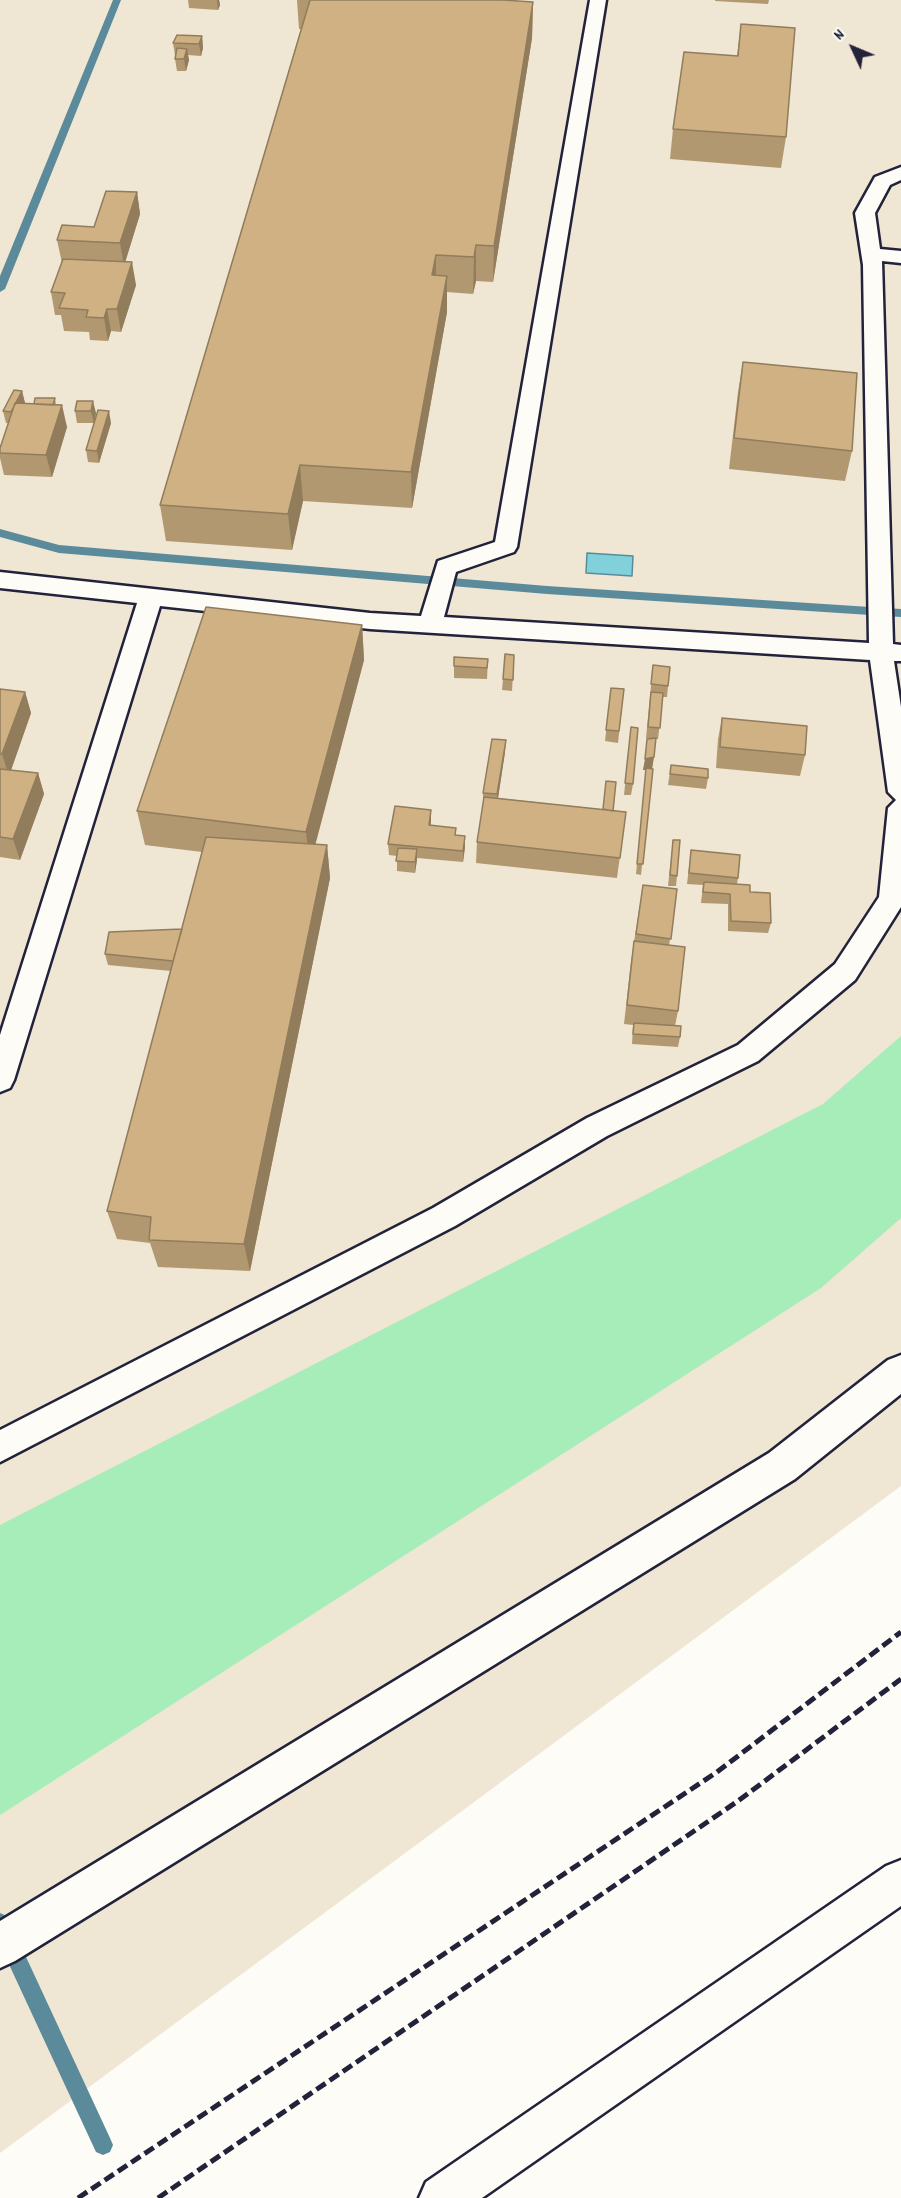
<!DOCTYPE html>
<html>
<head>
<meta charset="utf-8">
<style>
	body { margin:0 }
	#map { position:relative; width:901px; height:2198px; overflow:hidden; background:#fdfcf7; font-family:Dekko,sans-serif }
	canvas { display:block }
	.north { position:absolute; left:823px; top:18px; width:60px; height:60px; -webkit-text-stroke:4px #fdfcf7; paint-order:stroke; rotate:314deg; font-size:16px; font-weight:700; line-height:24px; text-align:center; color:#22223b }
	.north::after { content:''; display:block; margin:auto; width:21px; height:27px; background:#22223b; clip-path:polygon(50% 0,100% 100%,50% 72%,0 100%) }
</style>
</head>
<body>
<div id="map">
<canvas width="901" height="2198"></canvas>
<div class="north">N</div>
</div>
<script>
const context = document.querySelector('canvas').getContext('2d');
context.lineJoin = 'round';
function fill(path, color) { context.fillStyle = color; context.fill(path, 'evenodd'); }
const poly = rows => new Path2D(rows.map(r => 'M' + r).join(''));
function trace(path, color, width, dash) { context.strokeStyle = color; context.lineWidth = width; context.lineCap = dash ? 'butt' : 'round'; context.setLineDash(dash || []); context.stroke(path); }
const built = poly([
	[0,0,901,0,901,1486,0,2153]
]);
const green = poly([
	[901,1036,901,1218,821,1288,0,1815,0,1525,823,1104]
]);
const water = poly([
	[587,553,633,556,632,576,586,573,587,553]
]);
const stream = poly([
	[113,0,121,0,5,289,0,292,0,276,113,0],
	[0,529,59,545,547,586,901,609,901,617,547,594,59,553,0,537,0,529],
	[0,1913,7,1916,110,2138,113,2145,110,2152,103,2155,96,2152,0,1945,0,1913]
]);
const lane = poly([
	[590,0,606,0,517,547,514,552,456,572,444,617,869,643,863,265,855,213,875,177,901,167,901,180,890,185,875,213,880,249,901,251,901,263,882,261,893,644,901,645,901,661,894,661,901,707,901,907,855,980,758,1061,607,1136,455,1226,0,1462,0,1430,433,1208,587,1118,738,1045,835,964,879,897,888,808,896,800,888,792,870,660,370,629,160,606,14,1080,10,1088,0,1092,0,1035,137,603,0,588,0,572,370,613,421,616,438,561,495,542,590,0]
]);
const secondary = poly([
	[901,1355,901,1394,795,1479,15,1961,0,1968,0,1921,769,1453,888,1360,901,1355],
	[901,1860,901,1906,482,2198,419,2198,426,2182,886,1866,901,1860]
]);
const rail = poly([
	[78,2198,717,1772,901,1632],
	[158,2198,738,1801,901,1679]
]);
const wall = poly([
	[188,0,219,0,220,5,218,10,189,8],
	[297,0,504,0,533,2,532,38,493,282,476,281,473,294,447,292,447,312,412,508,303,501,292,550,166,541,160,505,301,29,299,29],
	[715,0,769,0,768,4,715,1],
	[741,24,786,137,781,168,670,159,673,129,737,56],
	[202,36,203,48,201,56,188,55,189,60,186,71,177,71,175,59,176,55,175,55,173,43],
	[137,192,140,214,125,262,136,285,121,332,111,331,108,341,90,340,89,332,64,331,61,315,55,315,51,292,62,263,57,240,94,227],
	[743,362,852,451,845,481,729,469,738,392],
	[22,391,25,403,34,404,55,398,56,405,67,427,52,477,4,475,0,458,0,448,9,423,6,423,3,411],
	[77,401,96,413,94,423,77,423,75,411],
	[111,423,99,463,88,462,86,450],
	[362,625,364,660,315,844,327,845,330,878,250,1271,158,1267,150,1243,117,1239,107,1211,171,971,108,965,105,954,182,929,202,852,145,845,137,811],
	[514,655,512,691,502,690,503,679],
	[454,657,488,659,487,679,454,678],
	[653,665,668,686,667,697,663,697,658,739,656,739,652,769,641,875,636,874,646,770,643,770,651,739,646,738],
	[611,688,624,689,618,743,605,741],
	[0,689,25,692,31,713,11,770,38,773,44,794,20,860,0,857],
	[722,718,805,755,800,776,716,768,718,739],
	[631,727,633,784,631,795,624,795],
	[505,752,498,798,626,812,617,878,476,863,477,842,483,804,483,793],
	[671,765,708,778,706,789,668,785],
	[431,821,431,825,456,835,465,847,463,862,417,858,415,873,397,871,397,856,389,855,388,844],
	[673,840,677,876,676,886,668,886],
	[691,850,738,878,737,884,750,892,771,923,768,933,728,931,728,904,701,903,703,885,687,884],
	[643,885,677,889,669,946,678,1011,675,1026,680,1037,678,1047,632,1044,633,1025,624,1024,631,961]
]);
const shadedWall = poly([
	[217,0,219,0,220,5,218,10],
	[533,2,532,38,493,282,494,246],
	[202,36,203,48,201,56,199,44],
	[187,49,189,60,186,71,184,59],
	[137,192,140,214,124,266,120,243],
	[476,245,476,281,473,294,474,257],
	[436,255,436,291,432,275],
	[132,262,136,285,121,332,117,309],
	[447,276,447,312,412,508,411,472],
	[107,309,111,331,108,341,104,318],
	[22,391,25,403,14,424,11,412],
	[93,401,96,413,94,423,91,411],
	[62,405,67,427,52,477,46,455],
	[109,411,111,423,99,463,97,451],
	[300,465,303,501,292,550,288,514],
	[362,625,364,660,310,865,306,832],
	[25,692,31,713,9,776,2,754],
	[506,740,505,752,497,805,497,794],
	[654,757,652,769,643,770,645,759],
	[38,773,44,794,20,860,13,839],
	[431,810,431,821,429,836,429,825],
	[465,836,465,847,463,862,463,851],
	[327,845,330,878,250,1271,244,1244],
	[417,849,417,860,415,873,415,862]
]);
const building = poly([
	[310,0,503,0,533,2,494,246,476,245,474,257,436,255,432,275,447,276,411,472,300,465,288,514,160,505,310,0],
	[741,24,795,28,786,137,673,129,684,52,738,56,741,24],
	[177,35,202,36,199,44,173,43,177,35],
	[177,48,187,49,184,59,175,59,177,48],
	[106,191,137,192,120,243,57,240,62,225,94,227,106,191],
	[63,259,132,262,117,309,107,309,104,318,86,317,88,310,59,308,65,293,51,292,63,259],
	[743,362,857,373,852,451,734,438,743,362],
	[14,390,22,391,11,412,3,411,14,390],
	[35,398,55,398,53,405,34,404,35,398],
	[77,401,93,401,91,411,75,411,77,401],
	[15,403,62,405,46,455,0,453,0,448,15,403],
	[98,410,109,411,97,451,86,450,98,410],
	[206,607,362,625,306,832,137,811,206,607],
	[505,654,514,655,513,680,503,679,505,654],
	[454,657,488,659,487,668,454,666,454,657],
	[653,665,670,667,668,686,651,684,653,665],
	[611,688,624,689,619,731,606,730,611,688],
	[0,689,25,692,2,754,0,754,0,689],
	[651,692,663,693,660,728,648,727,651,692],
	[722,718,807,726,805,755,720,747,722,718],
	[631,727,638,728,633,784,625,783,631,727],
	[656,738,654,757,645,759,647,739,656,738],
	[492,739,506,740,497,794,483,793,492,739],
	[671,765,708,769,708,778,670,774,671,765],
	[646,768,653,769,643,864,637,864,646,768],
	[0,769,38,773,13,839,0,837,0,769],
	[606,781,616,782,613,811,603,809,606,781],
	[484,797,626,812,620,858,477,842,484,797],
	[395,806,431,810,429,825,456,828,455,835,465,836,463,851,388,844,395,806],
	[206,837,327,845,244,1244,149,1240,151,1217,107,1211,206,837],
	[673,840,680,840,677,876,670,875,673,840],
	[398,848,417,849,415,862,396,861,398,848],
	[691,850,740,855,738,878,689,873,691,850],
	[704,882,750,885,750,892,770,893,771,923,731,921,730,894,703,892,704,882],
	[643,885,677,889,671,939,636,934,643,885],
	[182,929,173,961,105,954,109,932,182,929],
	[634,941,685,947,678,1011,627,1005,634,941],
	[634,1023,681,1026,680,1037,633,1034,634,1023]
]);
fill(built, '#efe6d4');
fill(green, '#a7edb9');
fill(water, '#81d1db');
trace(water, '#5b8b9b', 1.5);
fill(stream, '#5b8b9b');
trace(lane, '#22223b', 5);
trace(secondary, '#22223b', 5);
fill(lane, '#fdfcf7');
fill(secondary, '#fdfcf7');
trace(rail, '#22223b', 5, [11, 5]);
fill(wall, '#b29871');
fill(shadedWall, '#917c5c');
fill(building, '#cfb183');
trace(building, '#917c5c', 1.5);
</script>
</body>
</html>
